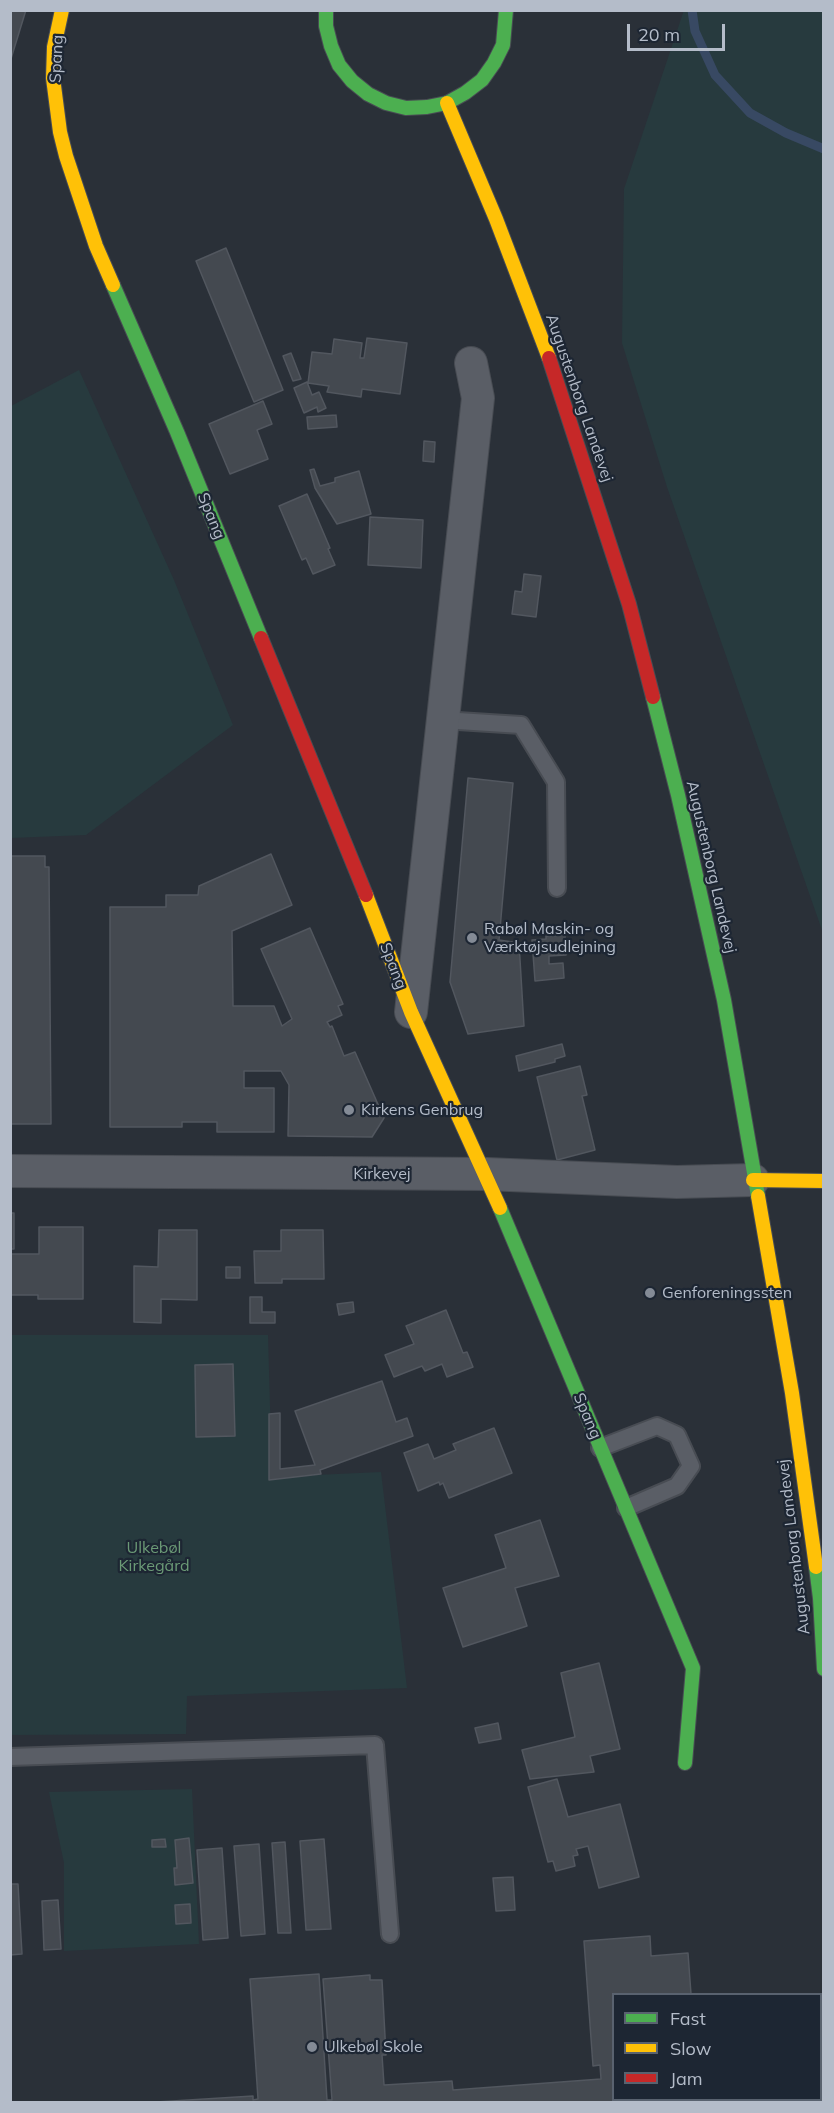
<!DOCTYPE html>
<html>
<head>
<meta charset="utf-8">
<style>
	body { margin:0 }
	#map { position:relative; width:834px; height:2113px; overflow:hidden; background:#2a3038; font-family:Mulish,sans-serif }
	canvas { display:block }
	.frame { position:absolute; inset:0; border:12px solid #b4bcc9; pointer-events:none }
	.legend { position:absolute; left:612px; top:1993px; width:210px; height:108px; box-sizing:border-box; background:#1d2633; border:2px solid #59626f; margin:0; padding:8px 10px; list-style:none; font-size:18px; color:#b4bcc9 }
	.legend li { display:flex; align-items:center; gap:12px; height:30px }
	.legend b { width:30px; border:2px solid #59626f }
	.scale { position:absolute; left:627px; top:24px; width:98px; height:27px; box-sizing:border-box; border:3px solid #b4bcc9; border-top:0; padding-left:8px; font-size:18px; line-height:21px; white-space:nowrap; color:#b4bcc9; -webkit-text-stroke:4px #1d2633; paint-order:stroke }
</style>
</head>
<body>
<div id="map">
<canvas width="834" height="2113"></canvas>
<div class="frame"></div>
<ul class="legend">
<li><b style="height:8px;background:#4caf50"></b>Fast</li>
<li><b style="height:8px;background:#ffc107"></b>Slow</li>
<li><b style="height:8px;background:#c62828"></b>Jam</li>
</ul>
<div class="scale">20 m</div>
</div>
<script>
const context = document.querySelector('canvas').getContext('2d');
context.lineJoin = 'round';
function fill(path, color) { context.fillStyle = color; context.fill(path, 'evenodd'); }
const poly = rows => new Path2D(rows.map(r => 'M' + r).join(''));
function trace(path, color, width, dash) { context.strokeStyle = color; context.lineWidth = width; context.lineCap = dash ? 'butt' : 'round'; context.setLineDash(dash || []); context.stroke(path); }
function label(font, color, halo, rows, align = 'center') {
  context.font = font + ' Mulish,sans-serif'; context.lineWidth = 4.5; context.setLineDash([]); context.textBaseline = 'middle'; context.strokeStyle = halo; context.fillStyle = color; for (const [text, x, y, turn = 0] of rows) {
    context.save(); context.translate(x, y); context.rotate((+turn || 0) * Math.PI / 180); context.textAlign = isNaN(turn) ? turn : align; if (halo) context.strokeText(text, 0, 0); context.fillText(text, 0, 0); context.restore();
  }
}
const green = poly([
	[684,10,823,11,823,933,667,487,622,343,624,189],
	[79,370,174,580,233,725,86,835,11,838,11,406],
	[10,1335,268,1335,272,1477,381,1472,407,1688,187,1696,186,1734,11,1735],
	[192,1789,199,1944,64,1951,64,1863,49,1792]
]);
const stream = poly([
	[692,10,695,31,715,75,750,113,786,133,824,149]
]);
const building = poly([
	[10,10,26,10,10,62,10,10],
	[226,248,283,390,254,402,196,261,226,248],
	[367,338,407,343,400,394,362,389,361,397,327,392,329,386,308,383,312,352,332,354,334,339,362,343,360,358,364,358,367,338],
	[291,353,301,379,293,381,283,356,291,353],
	[307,382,312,395,319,392,326,408,318,412,317,407,304,413,294,388,307,382],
	[263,401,272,424,257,430,268,459,230,474,209,424,263,401],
	[336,415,337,427,308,429,307,417,336,415],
	[424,441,435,442,434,462,423,461,424,441],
	[314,469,320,486,335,482,335,478,359,471,371,514,337,524,315,488,310,470,314,469],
	[307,494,330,548,328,549,335,565,313,574,306,558,302,560,279,506,307,494],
	[370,517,423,520,421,568,368,565,370,517],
	[524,574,541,576,536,617,512,614,515,591,522,592,524,574],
	[468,778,513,783,499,940,519,943,524,1026,468,1034,450,982,468,778],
	[271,854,292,905,232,931,233,1006,274,1006,282,1026,292,1019,261,949,310,928,343,1004,338,1006,342,1015,327,1022,330,1027,332,1026,344,1056,355,1052,384,1118,372,1137,288,1136,289,1085,281,1071,244,1071,244,1088,274,1088,274,1132,217,1132,217,1122,182,1122,182,1127,110,1127,110,907,166,907,166,895,198,895,199,886,271,854],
	[10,856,45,856,45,867,49,867,51,1124,10,1124,10,856],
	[565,935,566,955,549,956,549,964,563,963,564,978,535,981,532,940,546,939,546,936,565,935],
	[562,1044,565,1056,555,1059,555,1062,519,1071,516,1056,562,1044],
	[580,1066,587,1095,582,1096,595,1150,557,1160,537,1077,580,1066],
	[10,1213,14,1213,14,1249,10,1249,10,1213],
	[39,1227,83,1227,83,1299,38,1299,38,1295,11,1295,10,1254,39,1254,39,1227],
	[159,1230,197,1230,197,1300,161,1299,161,1323,134,1322,134,1266,158,1267,159,1230],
	[281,1230,323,1230,324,1279,282,1279,282,1283,255,1283,254,1251,281,1251,281,1230],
	[226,1267,240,1267,240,1278,226,1278,226,1267],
	[250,1297,262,1297,262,1312,275,1312,275,1323,250,1323,250,1297],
	[353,1302,354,1312,339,1315,337,1304,353,1302],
	[446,1310,463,1353,467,1352,473,1367,447,1377,442,1364,425,1371,422,1366,394,1377,385,1355,414,1344,406,1326,446,1310],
	[233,1364,235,1436,196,1437,195,1365,233,1364],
	[382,1381,396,1422,407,1418,413,1436,320,1470,321,1474,269,1480,269,1414,280,1413,280,1469,315,1465,295,1411,382,1381],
	[494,1428,512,1473,449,1498,443,1483,440,1485,439,1482,418,1491,404,1453,428,1444,434,1459,456,1450,453,1444,494,1428],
	[540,1520,559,1576,515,1588,527,1626,463,1647,443,1588,506,1568,495,1535,540,1520],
	[599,1663,620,1749,590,1756,594,1772,530,1779,522,1750,575,1737,561,1673,599,1663],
	[498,1723,501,1739,479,1743,475,1728,498,1723],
	[557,1779,568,1817,620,1804,639,1877,599,1888,588,1846,576,1849,578,1855,573,1856,575,1866,556,1871,553,1861,548,1862,528,1787,557,1779],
	[189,1838,193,1883,175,1885,174,1868,177,1868,175,1840,189,1838],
	[165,1839,166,1847,152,1847,152,1840,165,1839],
	[324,1839,331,1929,306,1930,300,1841,324,1839],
	[285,1842,291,1933,278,1933,272,1843,285,1842],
	[259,1844,265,1934,241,1936,234,1846,259,1844],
	[222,1848,228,1938,203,1940,197,1850,222,1848],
	[513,1877,515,1910,496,1911,493,1878,513,1877],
	[10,1884,18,1884,22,1954,10,1955,10,1884],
	[58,1900,61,1949,44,1950,42,1901,58,1900],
	[190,1904,191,1923,176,1924,175,1905,190,1904],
	[650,1936,651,1956,688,1953,691,1994,614,1994,614,2100,657,2100,657,2102,156,2102,253,2096,253,2100,258,2099,250,1979,319,1974,327,2100,332,2100,323,1979,370,1975,370,1980,382,1980,386,2055,382,2055,384,2085,452,2081,453,2090,601,2079,600,2065,593,2066,584,1941,650,1936]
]);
const lane = poly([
	[442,720,521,725,556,782,557,888],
	[600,1448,657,1426,677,1435,691,1466,677,1486,626,1508],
	[10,1757,375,1745,390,1934]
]);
const street = poly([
	[411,1012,478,398,471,363],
	[10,1171,486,1174,677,1182,753,1180]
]);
const fast = poly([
	[326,10,326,26,331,46,339,65,352,81,368,94,386,103,406,108,427,107,447,103,465,93,482,80,494,63,503,45,506,10],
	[113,285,177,432,261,638],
	[653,697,678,795,724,1000,758,1196],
	[500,1208,693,1668,685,1763],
	[816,1567,820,1598,824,1669]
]);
const slow = poly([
	[62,10,54,47,53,78,60,132,66,156,96,246,113,285],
	[447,103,496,219,549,358],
	[366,895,411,1012,500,1208],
	[753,1180,824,1181],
	[758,1196,792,1393,816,1567]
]);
const jam = poly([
	[549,358,629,604,653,697],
	[261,638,366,895]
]);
const markers = [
	[472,938,6,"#848b96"],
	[349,1110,6,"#848b96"],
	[650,1293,6,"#848b96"],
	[312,2047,6,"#848b96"]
];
const streetNames = [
	["Spang",57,59,-87],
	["Augustenborg Landevej",579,398,71],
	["Spang",211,516,68],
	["Augustenborg Landevej",711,867,77],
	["Spang",393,966,69],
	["Kirkevej",382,1174],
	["Spang",587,1416,67],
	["Augustenborg Landevej",794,1547,-97]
];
const poiNames = [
	["Rabøl Maskin- og",484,929],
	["Værktøjsudlejning",484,947],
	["Kirkens Genbrug",361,1110],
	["Genforeningssten",662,1293],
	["Ulkebøl Skole",324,2047]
];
const parkNames = [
	["Ulkebøl",154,1548],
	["Kirkegård",154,1566]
];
fill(green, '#273a3e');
trace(stream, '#384963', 9);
fill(building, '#444950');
trace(building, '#52575f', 1.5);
trace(lane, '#484c53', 20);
trace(street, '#484c53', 34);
trace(fast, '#484c53', 16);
trace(slow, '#484c53', 16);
trace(jam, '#484c53', 16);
trace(lane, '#5a5e66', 16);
trace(street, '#5a5e66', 32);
trace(fast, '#4caf50', 14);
trace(slow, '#ffc107', 14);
trace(jam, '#c62828', 14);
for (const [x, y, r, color] of markers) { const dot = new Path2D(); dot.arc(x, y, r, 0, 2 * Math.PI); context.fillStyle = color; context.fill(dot); trace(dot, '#1d2633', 2); }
label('16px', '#b4bcc9', '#1d2633', streetNames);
label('16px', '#b4bcc9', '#1d2633', poiNames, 'left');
label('16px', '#6b9a76', '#1d2633', parkNames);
</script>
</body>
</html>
